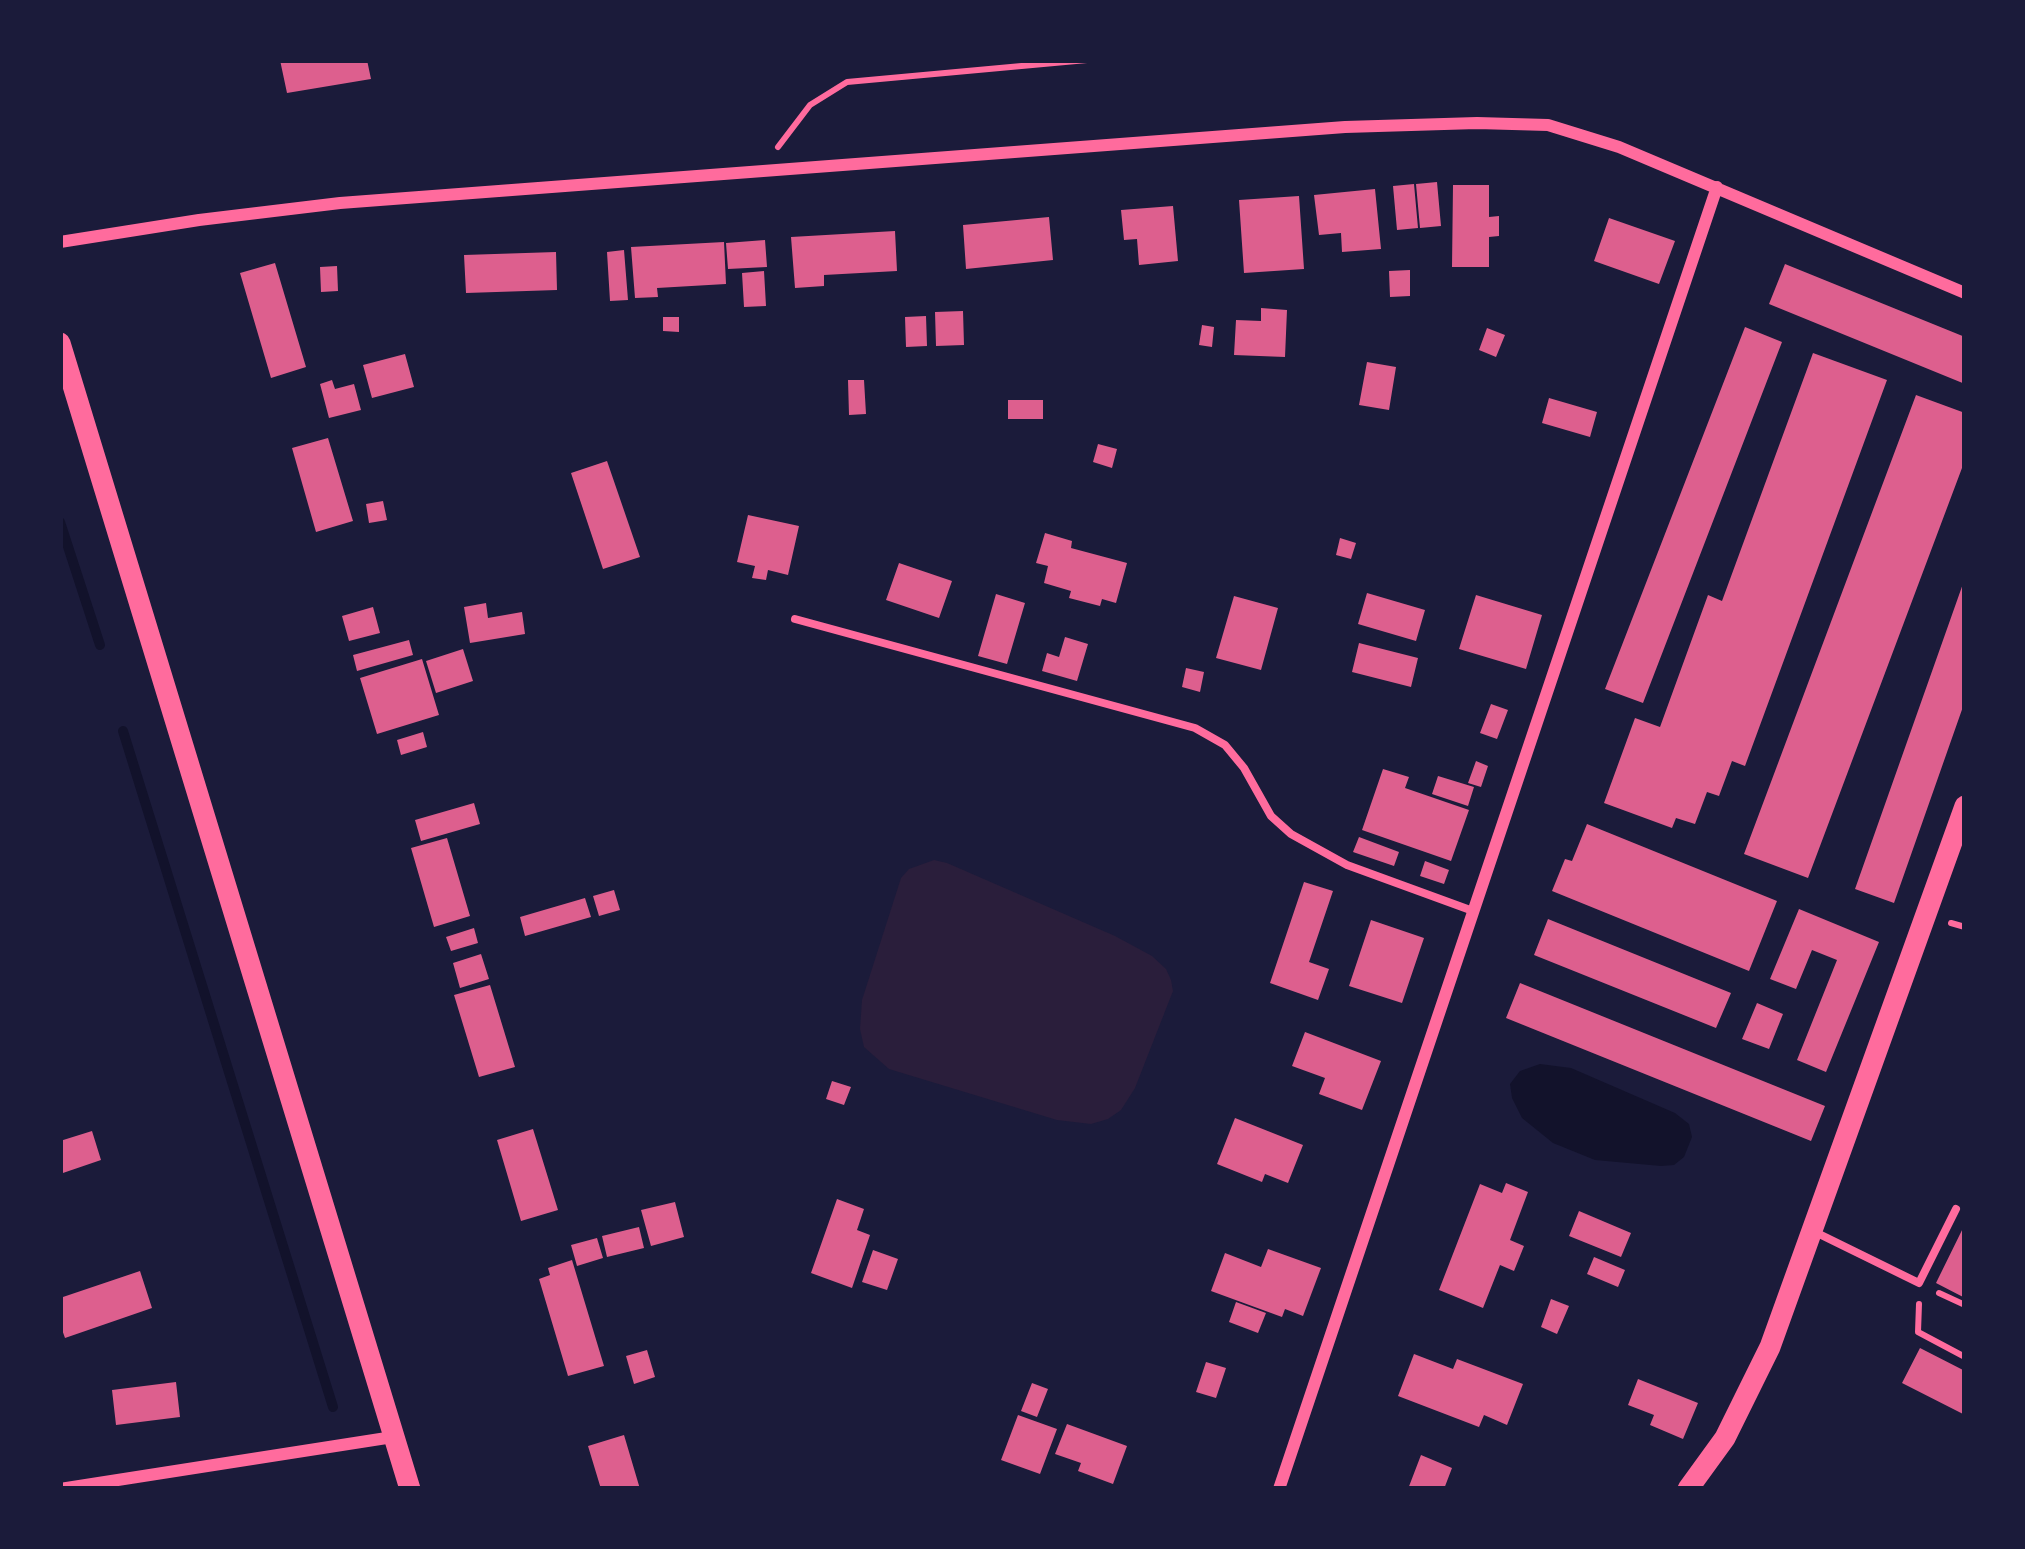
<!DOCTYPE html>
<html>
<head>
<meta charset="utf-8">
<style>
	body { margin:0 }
	#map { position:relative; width:2025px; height:1549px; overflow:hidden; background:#1b1b3a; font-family:"IBM Plex Sans",sans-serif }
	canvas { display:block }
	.frame { position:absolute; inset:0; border:63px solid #1b1b3a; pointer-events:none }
</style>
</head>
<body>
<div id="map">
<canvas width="2025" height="1549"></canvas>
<div class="frame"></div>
</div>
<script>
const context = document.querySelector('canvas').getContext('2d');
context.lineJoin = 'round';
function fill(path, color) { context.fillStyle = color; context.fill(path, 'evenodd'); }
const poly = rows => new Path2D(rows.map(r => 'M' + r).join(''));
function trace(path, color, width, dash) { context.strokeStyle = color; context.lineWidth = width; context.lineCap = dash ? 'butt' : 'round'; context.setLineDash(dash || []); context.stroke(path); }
const green = poly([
	[934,860,947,863,1115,936,1152,956,1166,969,1171,980,1173,991,1135,1088,1121,1110,1108,1119,1091,1124,1057,1120,889,1069,864,1047,860,1029,862,1000,901,878,909,869]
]);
const water = poly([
	[1540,1064,1571,1068,1675,1113,1689,1124,1692,1137,1684,1157,1674,1165,1661,1166,1595,1160,1553,1143,1522,1118,1512,1098,1510,1084,1520,1071]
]);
const stream = poly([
	[60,522,100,645],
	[123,731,333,1407]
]);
const building = poly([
	[280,60,367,60,371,79,287,93],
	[1437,182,1441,226,1420,228,1416,184],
	[1414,184,1418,228,1397,230,1393,186],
	[1453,185,1489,185,1489,217,1499,216,1499,236,1489,237,1489,267,1452,267],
	[1375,189,1381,249,1342,252,1341,233,1319,235,1314,195],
	[1299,196,1304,269,1244,273,1239,200],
	[1173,206,1178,261,1139,265,1137,239,1124,240,1121,210],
	[1049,217,1053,260,966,269,963,225],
	[1609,218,1675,241,1659,284,1594,261],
	[895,231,897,271,824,275,824,286,795,288,791,237],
	[765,240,767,267,728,269,726,243],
	[724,242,726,284,657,288,658,297,635,298,631,247],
	[624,250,628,300,610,301,607,252],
	[556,252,557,290,466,293,464,255],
	[275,263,306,367,271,378,240,273],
	[1785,264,1965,337,1965,384,1769,304],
	[337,266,338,291,321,292,320,267],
	[1410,270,1410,296,1390,297,1389,271],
	[764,271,766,306,744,307,742,273],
	[1261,308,1287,310,1285,357,1234,355,1236,320,1261,321],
	[963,311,964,345,936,346,935,312],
	[926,316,927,346,906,347,905,317],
	[663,317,679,317,679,332,663,331],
	[1202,325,1214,327,1212,347,1199,345],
	[1745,327,1782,342,1643,703,1605,689],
	[1487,328,1505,335,1496,357,1479,350],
	[1813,353,1887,380,1745,766,1732,761,1719,796,1707,792,1695,824,1676,818,1672,828,1604,803,1635,718,1660,727,1708,595,1722,601],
	[405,354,414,387,372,398,363,365],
	[1367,362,1396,367,1389,410,1359,405],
	[332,380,335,389,354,384,361,410,329,418,320,384],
	[848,380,864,380,866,414,849,415],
	[1916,395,1965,413,1965,460,1808,878,1744,854],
	[1549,398,1597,412,1590,437,1542,423],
	[1008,400,1043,400,1043,419,1008,419],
	[328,438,353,521,316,532,292,448],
	[1098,444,1117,449,1112,468,1093,462],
	[607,461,640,557,603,569,571,473],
	[383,501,387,520,369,523,366,504],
	[748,515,799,526,788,575,768,570,766,580,752,578,755,566,737,562],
	[1045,533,1072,541,1071,548,1127,563,1116,603,1102,599,1100,606,1069,598,1071,591,1044,583,1048,566,1036,563],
	[1340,538,1356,543,1351,559,1336,555],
	[899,563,952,581,939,618,886,600],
	[1965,578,1965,701,1894,903,1855,889],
	[1367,593,1425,610,1416,641,1358,624],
	[996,594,1025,603,1007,664,978,656],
	[1476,595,1542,615,1526,669,1459,649],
	[1234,596,1278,608,1261,670,1216,658],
	[486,603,488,618,522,612,525,634,470,643,464,607],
	[373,607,380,633,349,641,342,616],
	[1065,637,1088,644,1077,681,1042,671,1047,653,1059,657],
	[409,640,413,655,357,671,353,655],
	[1359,643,1418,658,1411,687,1352,672],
	[463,649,473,681,436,693,426,661],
	[422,659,439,715,377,734,360,678],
	[1186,668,1204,672,1200,692,1182,687],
	[1491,704,1508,710,1497,739,1480,733],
	[423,732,427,747,401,755,397,740],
	[1476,761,1488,766,1481,787,1468,783],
	[1383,769,1409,777,1405,788,1469,810,1451,861,1362,830],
	[1438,776,1474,787,1468,806,1432,794],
	[474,803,480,824,421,841,415,820],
	[1587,824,1777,901,1749,971,1552,891,1565,859,1572,861],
	[1359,837,1399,852,1394,866,1353,852],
	[447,838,470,916,434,927,411,848],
	[1425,861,1449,870,1444,884,1420,876],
	[1304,882,1333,891,1309,962,1329,969,1318,1000,1270,983],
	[614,890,620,910,599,916,593,896],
	[585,898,591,917,525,936,520,917],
	[1799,909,1879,942,1826,1072,1797,1060,1837,960,1812,950,1796,989,1770,979],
	[1548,919,1731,993,1716,1028,1534,955],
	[1371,920,1424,938,1402,1003,1349,986],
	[474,928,478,943,451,951,446,937],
	[481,954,489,979,460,988,453,963],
	[1520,983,1825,1106,1811,1141,1506,1018],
	[490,985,515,1067,479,1077,454,995],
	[1757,1003,1783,1014,1769,1049,1742,1039],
	[1305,1032,1381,1061,1362,1110,1319,1094,1325,1078,1292,1066],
	[832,1081,851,1087,844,1105,826,1099],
	[1235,1118,1303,1145,1288,1183,1265,1174,1262,1182,1217,1164],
	[533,1129,558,1210,521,1221,497,1140],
	[92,1131,101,1160,60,1174,60,1141],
	[1506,1183,1528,1192,1510,1240,1524,1246,1514,1271,1500,1265,1483,1308,1439,1290,1480,1184,1502,1193],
	[837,1199,864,1209,857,1230,870,1235,852,1288,811,1273],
	[675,1202,684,1237,651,1246,641,1210],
	[1579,1211,1631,1233,1621,1257,1569,1236],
	[1965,1224,1965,1298,1936,1283],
	[639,1227,644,1248,607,1257,602,1236],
	[597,1238,603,1258,577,1266,571,1245],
	[1268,1249,1321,1268,1303,1316,1285,1309,1282,1317,1211,1291,1225,1253,1261,1267],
	[873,1250,898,1259,887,1290,862,1282],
	[1594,1257,1625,1270,1618,1287,1587,1274],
	[572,1260,604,1366,568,1376,539,1279,550,1275,548,1268],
	[140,1271,152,1308,65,1338,60,1324,60,1298],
	[1551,1299,1569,1306,1557,1334,1541,1327],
	[1236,1302,1266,1313,1258,1333,1229,1322],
	[1920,1348,1965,1371,1965,1415,1902,1383],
	[647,1350,655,1377,634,1384,626,1356],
	[1414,1354,1453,1369,1457,1359,1523,1384,1507,1425,1484,1415,1479,1427,1398,1396],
	[1206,1362,1226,1368,1216,1398,1196,1392],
	[1638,1379,1698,1403,1683,1439,1650,1425,1654,1415,1628,1405],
	[176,1382,180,1417,116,1425,112,1390],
	[1032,1383,1048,1389,1037,1417,1021,1411],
	[1018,1415,1057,1429,1040,1474,1001,1460],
	[1067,1424,1127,1446,1113,1484,1078,1471,1081,1463,1055,1454],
	[624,1435,640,1489,601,1489,588,1446],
	[1421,1455,1452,1468,1444,1489,1408,1489]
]);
const path = poly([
	[778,147,810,105,847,82,1087,60],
	[1951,923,1965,927],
	[1939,1293,1965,1305],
	[1919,1304,1918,1332,1965,1357]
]);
const service = poly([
	[795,619,1195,728,1225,745,1244,768,1271,816,1291,834,1347,865,1473,911],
	[1813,1231,1919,1283,1956,1209]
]);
const minor = poly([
	[60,242,199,220,340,203,1345,127,1477,123,1548,125,1619,147,1965,293],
	[60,1489,393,1437],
	[1279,1489,1717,187]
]);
const tertiary = poly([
	[1688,1489,1725,1438,1770,1347,1965,806]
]);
const secondary = poly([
	[60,343,410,1489]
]);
fill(green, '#2a1e3b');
fill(water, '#12122b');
trace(stream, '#12122b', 10);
fill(building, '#dd5f8e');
trace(path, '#ff6b9d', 6);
trace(service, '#ff6b9d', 8);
trace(minor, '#ff6b9d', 12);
trace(tertiary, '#ff6b9d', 21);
trace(secondary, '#ff6b9d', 21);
</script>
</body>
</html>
